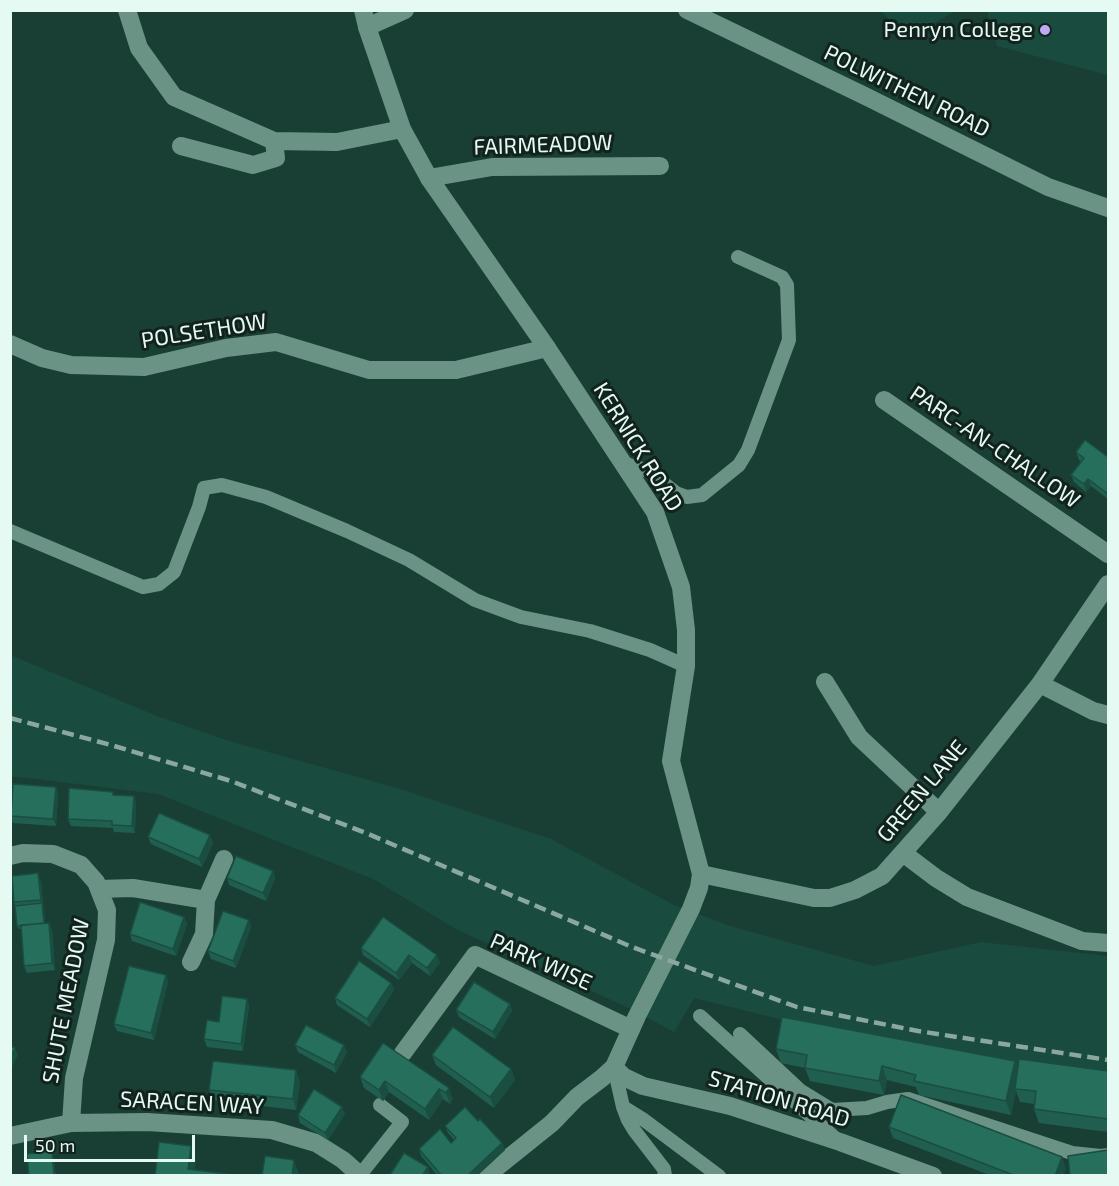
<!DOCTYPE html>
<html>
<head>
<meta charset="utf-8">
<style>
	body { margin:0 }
	#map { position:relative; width:1119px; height:1186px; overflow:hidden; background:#193f35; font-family:"Exo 2",sans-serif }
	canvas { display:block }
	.frame { position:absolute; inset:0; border:12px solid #e5faf3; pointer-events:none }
	.scale { position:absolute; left:24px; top:1135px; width:171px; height:27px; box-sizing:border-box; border:3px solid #e5faf3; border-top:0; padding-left:8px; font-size:18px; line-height:21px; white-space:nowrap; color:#e5faf3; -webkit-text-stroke:4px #12221d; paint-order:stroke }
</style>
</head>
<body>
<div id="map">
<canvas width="1119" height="1186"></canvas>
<div class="frame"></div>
<div class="scale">50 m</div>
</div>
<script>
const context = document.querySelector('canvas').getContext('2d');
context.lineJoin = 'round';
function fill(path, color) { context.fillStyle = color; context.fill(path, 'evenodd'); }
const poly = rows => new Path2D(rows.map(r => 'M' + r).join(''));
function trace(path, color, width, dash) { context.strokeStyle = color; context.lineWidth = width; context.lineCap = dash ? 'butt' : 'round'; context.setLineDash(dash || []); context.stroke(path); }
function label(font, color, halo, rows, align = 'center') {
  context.font = font + ' "Exo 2",sans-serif'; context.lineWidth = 6; context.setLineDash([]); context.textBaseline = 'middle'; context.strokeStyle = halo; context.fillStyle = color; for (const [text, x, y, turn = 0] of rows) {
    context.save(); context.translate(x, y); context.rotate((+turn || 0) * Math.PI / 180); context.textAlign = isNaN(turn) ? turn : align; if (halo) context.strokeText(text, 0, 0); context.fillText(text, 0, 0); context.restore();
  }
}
const built = poly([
	[881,11,955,11,908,38],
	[987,11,1108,11,1108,75,997,46],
	[10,655,157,716,229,741,397,788,551,839,674,905,730,926,874,966,981,942,1108,956,1108,1082,812,1027,694,998,674,1032,633,1010,456,929,373,879,158,794,20,777,11,777]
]);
const service = poly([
	[623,463,648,471,676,493,687,497,702,495,739,465,748,450,789,340,787,285,782,277,738,257],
	[10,531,143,587,159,584,174,572,199,507,204,488,222,485,266,497,347,531,409,560,475,600,521,617,590,631,650,650,686,666],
	[700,1016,836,1139],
	[740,1034,801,1091,832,1110,867,1108,887,1102,908,1099,1072,1153,1101,1156,1108,1155],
	[614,1067,623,1107,628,1120,634,1130,664,1169,665,1176],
	[623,1107,644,1120,719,1176],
	[360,1175,402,1122,380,1105]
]);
const minor = poly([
	[127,10,139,48,174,97,274,141,337,142,402,129],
	[687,10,865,96,1048,187,1108,208],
	[367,27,405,10],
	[181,146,253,165,276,158,274,141],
	[429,178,492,167,660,166],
	[10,344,42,358,71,365,144,367,226,348,276,342,369,370,456,370,547,348],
	[884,400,1108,554],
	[825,682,859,737,939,812],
	[1040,684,1093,711,1108,715],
	[903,853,936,878,967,897,1082,941,1108,943],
	[10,856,23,853,53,854,81,865,96,882,107,910,106,940,74,1078,71,1123],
	[701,874,814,898,830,898,855,890,882,876,939,812,1040,684,1108,584],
	[99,889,133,888,206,900],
	[191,962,204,934,206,900,224,859],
	[403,1053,475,955,631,1029],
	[10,1136,71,1123,147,1122,272,1130,316,1143,343,1160,361,1176]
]);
const tertiary = poly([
	[363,10,367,27,402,129,429,178,547,348,655,512,681,587,686,630,686,666,671,761,701,874,699,888,691,909,637,1016,614,1067,602,1078,577,1097,552,1123,486,1176],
	[614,1067,624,1077,643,1086,730,1106,840,1142,933,1176]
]);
const rail = poly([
	[10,718,111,745,231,781,366,833,632,947,797,1007,918,1031,1108,1060]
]);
const wall = poly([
	[1076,452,1108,457,1108,499,1091,486,1086,492,1074,482,1071,475,1081,462,1079,460],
	[58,794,56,826,13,823,11,816],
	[114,795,134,796,136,803,135,833,114,832,113,828,71,826,68,819],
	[148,837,213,843,202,867,151,844],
	[273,871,275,878,266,901,229,885,227,878],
	[41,881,45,923,52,930,55,970,27,973,24,966,21,929,19,929,17,926,15,906,14,902],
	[184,917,187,924,176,956,132,941,130,934],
	[383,917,440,962,430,976,412,963,399,980,363,955,361,948],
	[249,920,251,927,236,968,211,959,208,951],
	[166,975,168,982,154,1040,117,1031,114,1024],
	[391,983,394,990,370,1027,337,1005,335,998],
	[247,999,249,1006,243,1051,207,1047,204,1039,219,1022],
	[510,1004,512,1011,495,1039,459,1017,456,1010],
	[383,1043,453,1099,450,1104,443,1099,429,1120,389,1092,383,1101,364,1088,360,1077],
	[295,1045,347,1052,336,1073,298,1052],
	[776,1049,1015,1061,1018,1070,1108,1071,1108,1132,1039,1123,1034,1109,1034,1104,1020,1102,1016,1091,1011,1115,919,1095,916,1087,887,1080,884,1095,810,1081,805,1068,781,1063],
	[432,1055,511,1069,515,1080,494,1108,436,1065],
	[300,1081,296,1110,213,1100,209,1090],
	[345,1114,328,1140,300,1123,298,1115],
	[478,1121,502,1143,505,1150,477,1176,438,1176,421,1156,419,1149,451,1143,454,1140,448,1133,445,1126],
	[889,1127,1066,1168,1063,1176,992,1176,893,1138]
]);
const shadedWall = poly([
	[1088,479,1091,486,1086,492,1084,484],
	[56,787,58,794,56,826,53,819],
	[134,796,136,803,135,833,132,826],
	[210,835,213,843,202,867,199,859],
	[273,871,275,878,266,901,263,893],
	[38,873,41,881,45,927,41,900],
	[184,917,187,924,176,956,173,949],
	[249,920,251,927,236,968,233,961],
	[49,923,52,930,55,970,52,963],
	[409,955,412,963,399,980,396,973],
	[437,955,440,962,430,976,427,968],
	[166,975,168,982,154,1040,151,1033],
	[391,983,394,990,370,1027,367,1019],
	[247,999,249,1006,243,1051,241,1044],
	[510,1004,512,1011,495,1039,493,1032],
	[344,1045,347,1052,336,1073,334,1065],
	[15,1048,18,1055,10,1071,10,1058],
	[1015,1061,1020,1075,1015,1089,1016,1091,1011,1115,1006,1101],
	[882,1066,887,1080,884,1095,879,1081],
	[511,1069,515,1080,494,1108,490,1097],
	[296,1070,300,1081,296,1110,293,1099],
	[385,1081,389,1092,383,1101,379,1090],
	[449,1088,453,1099,450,1104,446,1093],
	[439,1089,443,1099,429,1120,425,1109],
	[342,1107,345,1114,328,1140,325,1133],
	[502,1143,505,1150,477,1176,467,1176],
	[191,1146,196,1160,194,1176,188,1169],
	[52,1151,54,1158,56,1176,54,1176],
	[1062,1157,1066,1168,1063,1176,1055,1176],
	[294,1160,299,1174,299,1176,292,1176],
	[428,1167,430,1175,429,1176,422,1176]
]);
const building = poly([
	[1085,440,1108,457,1108,494,1088,479,1084,484,1071,475,1084,458,1076,452,1085,440],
	[13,784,56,787,53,819,11,816,13,784],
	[69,788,113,792,113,795,134,796,132,826,112,825,112,821,68,819,69,788],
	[159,813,210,835,199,859,148,837,159,813],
	[236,856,273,871,263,893,227,878,236,856],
	[38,873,41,900,14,902,12,876,38,873],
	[140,902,184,917,173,949,130,934,140,902],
	[42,903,44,923,17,926,15,906,42,903],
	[223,911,249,920,233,961,208,951,223,911],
	[383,917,437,955,427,968,409,955,396,973,361,948,383,917],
	[49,923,52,963,24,966,21,925,49,923],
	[359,961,391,983,367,1019,335,998,359,961],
	[129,966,166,975,151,1033,114,1024,129,966],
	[474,982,510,1004,493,1032,456,1010,474,982],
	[222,996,247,999,241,1044,204,1039,207,1020,219,1022,222,996],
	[782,1017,1015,1061,1006,1101,914,1081,916,1075,882,1066,879,1081,805,1068,807,1055,776,1049,782,1017],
	[306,1025,344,1045,334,1065,295,1045,306,1025],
	[453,1027,511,1069,490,1097,432,1055,453,1027],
	[383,1043,449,1088,446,1093,439,1089,425,1109,385,1081,379,1090,360,1077,383,1043],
	[10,1046,15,1048,10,1058,10,1046],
	[1019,1059,1108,1071,1108,1119,1034,1109,1036,1091,1015,1089,1019,1059],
	[213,1061,296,1070,293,1099,209,1090,213,1061],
	[314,1089,342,1107,325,1133,298,1115,314,1089],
	[901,1095,1062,1157,1055,1176,1016,1176,889,1127,901,1095],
	[465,1107,478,1121,480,1119,502,1143,467,1176,442,1176,419,1149,440,1129,451,1143,456,1138,445,1126,465,1107],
	[159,1142,191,1146,188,1169,241,1176,155,1176,159,1142],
	[1108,1150,1108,1176,1070,1176,1068,1156,1108,1150],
	[52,1151,54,1176,29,1176,27,1154,52,1151],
	[404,1153,428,1167,422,1176,391,1176,390,1175,404,1153],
	[265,1156,294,1160,292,1176,262,1176,265,1156]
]);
const markers = [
	[1045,30,6,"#bfa9f4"]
];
const poiNames = [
	["Penryn College",1033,30]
];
const streetNames = [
	["POLWITHEN ROAD",907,91,26],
	["FAIRMEADOW",543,145,-2],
	["POLSETHOW",204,331,-9],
	["KERNICK ROAD",638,447,58],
	["PARC-AN-CHALLOW",995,447,34],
	["GREEN LANE",922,791,-50],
	["PARK WISE",541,962,24],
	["SHUTE MEADOW",66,1001,-79],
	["STATION ROAD",779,1099,17],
	["SARACEN WAY",192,1103,3]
];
fill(built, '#194b3f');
trace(service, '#6a9285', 14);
trace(minor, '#6a9285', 18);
trace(tertiary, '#6a9285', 18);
trace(rail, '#8ba89f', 4.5, [12, 6]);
fill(wall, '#205f4f');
fill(shadedWall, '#1a4e40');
fill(building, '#256f5c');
trace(building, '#1a4e40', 1.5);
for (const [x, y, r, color] of markers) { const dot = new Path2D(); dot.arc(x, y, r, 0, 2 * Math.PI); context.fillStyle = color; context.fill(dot); trace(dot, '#12221d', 2); }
label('22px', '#e5faf3', '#12221d', poiNames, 'right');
label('22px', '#e5faf3', '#12221d', streetNames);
</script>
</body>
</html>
